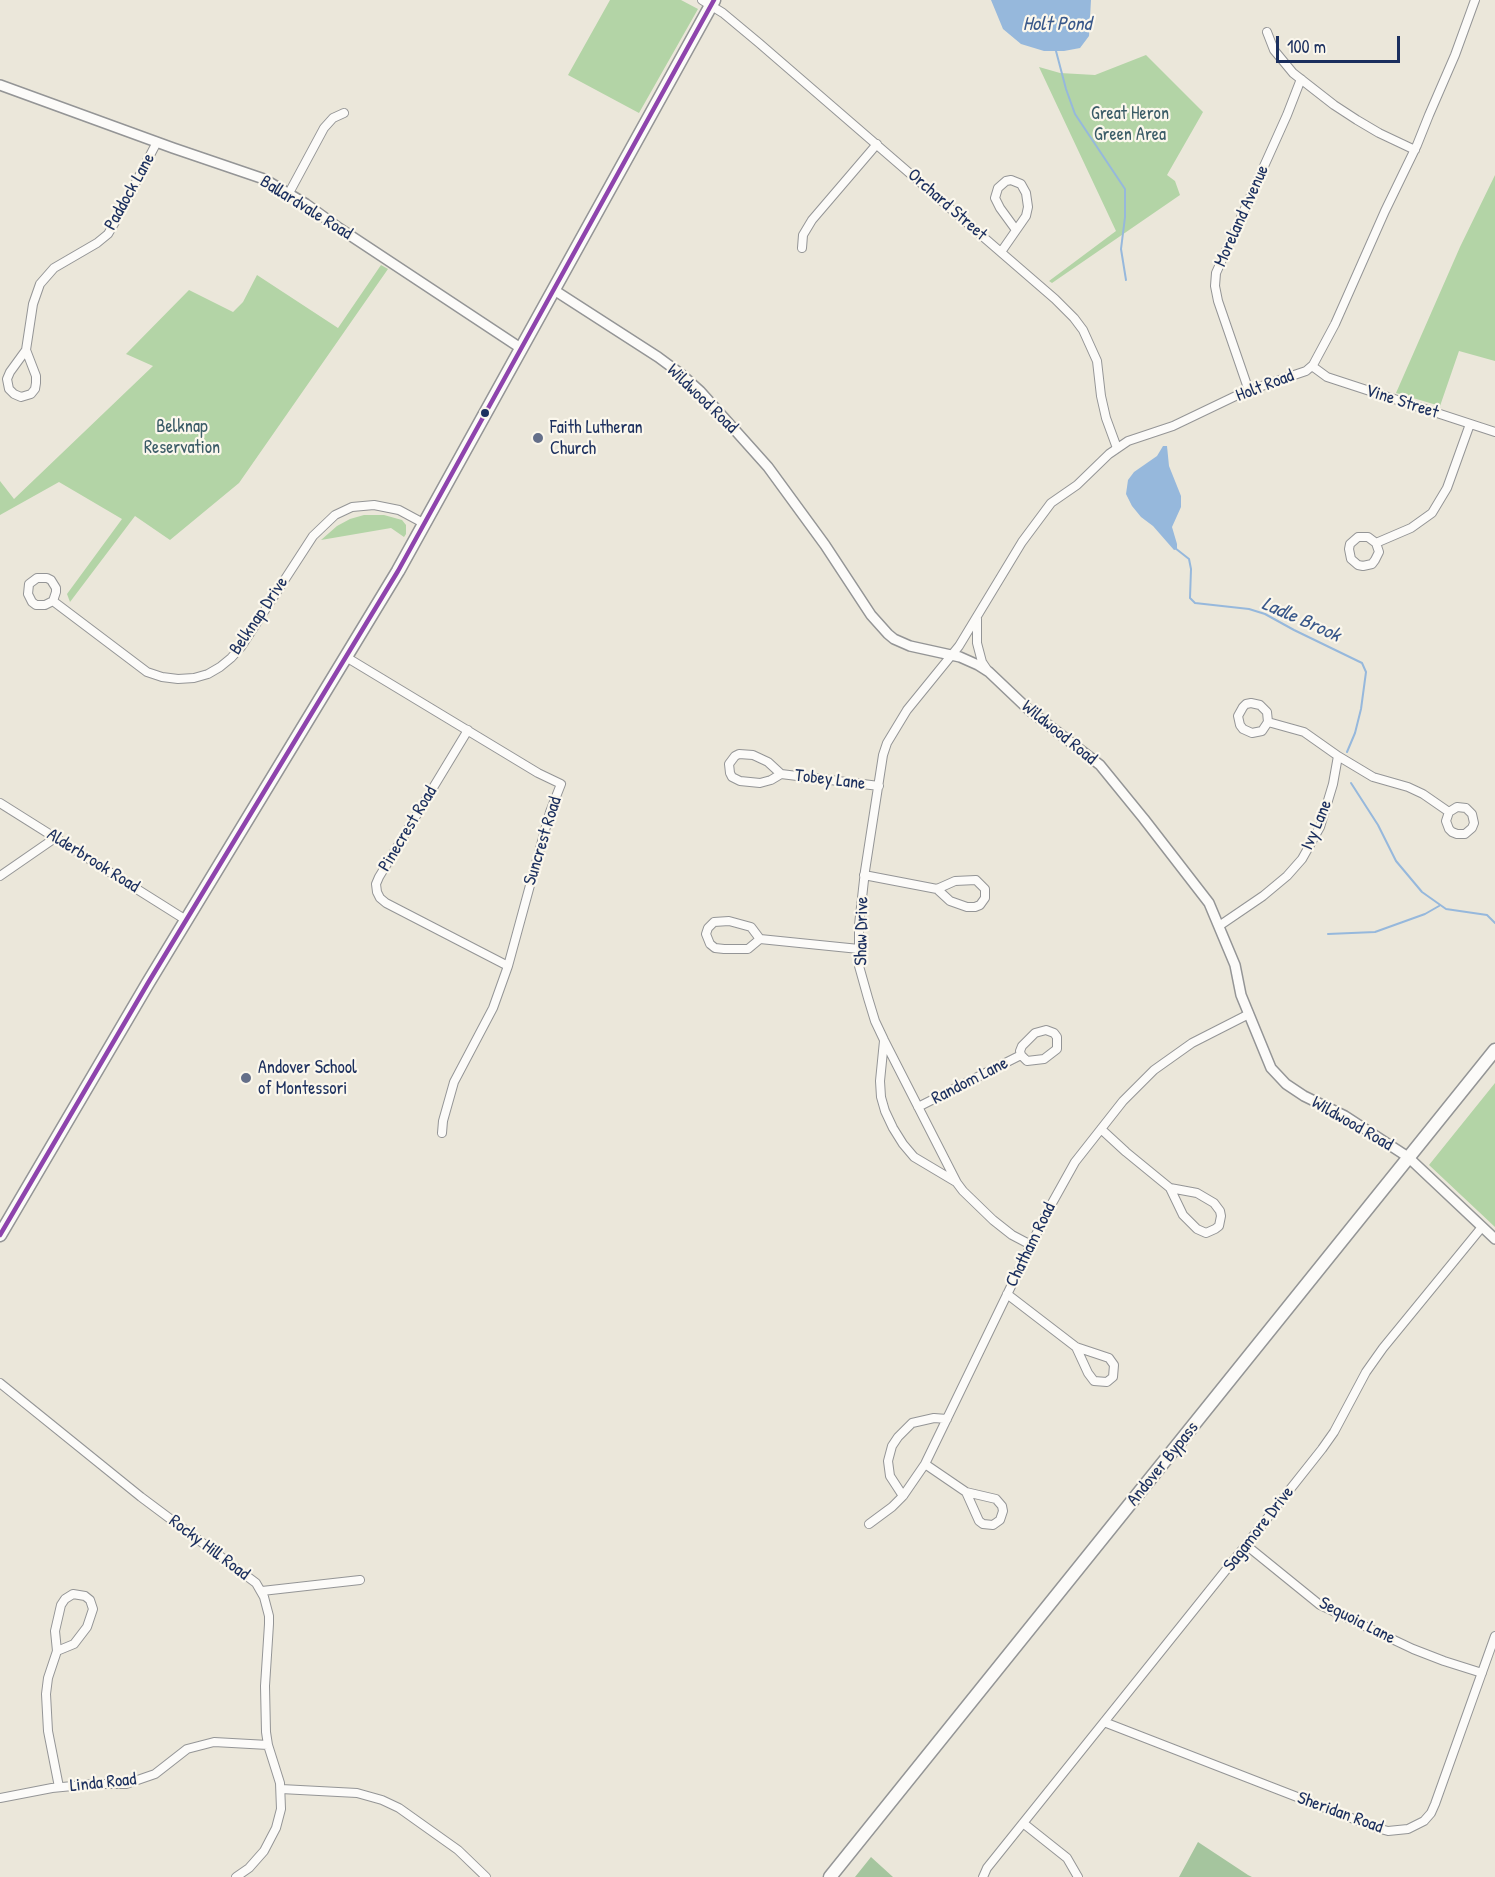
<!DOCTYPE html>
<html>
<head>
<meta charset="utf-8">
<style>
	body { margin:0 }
	#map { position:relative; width:1495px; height:1877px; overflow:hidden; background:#ebe7da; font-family:"Patrick Hand",sans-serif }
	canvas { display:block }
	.scale { position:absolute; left:1276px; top:36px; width:124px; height:27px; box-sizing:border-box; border:3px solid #1b2f5e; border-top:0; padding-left:8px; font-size:18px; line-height:21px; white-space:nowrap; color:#1b2f5e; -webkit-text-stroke:4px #fbf7ec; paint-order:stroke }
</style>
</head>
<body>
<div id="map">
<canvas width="1495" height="1877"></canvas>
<div class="scale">100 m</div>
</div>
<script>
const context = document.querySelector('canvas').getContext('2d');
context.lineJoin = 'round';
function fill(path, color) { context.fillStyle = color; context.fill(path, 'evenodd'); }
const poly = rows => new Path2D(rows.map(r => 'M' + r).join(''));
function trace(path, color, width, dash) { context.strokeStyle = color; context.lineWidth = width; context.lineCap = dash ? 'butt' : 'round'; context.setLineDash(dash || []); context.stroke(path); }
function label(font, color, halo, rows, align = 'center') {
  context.font = font + ' "Patrick Hand",sans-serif'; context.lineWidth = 4.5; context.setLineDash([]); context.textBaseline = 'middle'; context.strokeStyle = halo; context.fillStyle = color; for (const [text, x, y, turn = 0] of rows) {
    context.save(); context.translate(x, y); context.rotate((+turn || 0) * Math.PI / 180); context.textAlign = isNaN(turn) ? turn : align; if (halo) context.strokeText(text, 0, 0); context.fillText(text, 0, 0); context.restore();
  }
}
const green = poly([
	[610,0,681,0,698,9,639,113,568,75],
	[1146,55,1203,112,1167,175,1175,181,1180,195,1052,283,1049,281,1116,231,1039,67,1060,73,1095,75],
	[1495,175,1495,361,1459,351,1440,406,1396,393,1460,247],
	[381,265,388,269,239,483,170,540,135,516,70,602,67,594,122,519,59,482,0,515,0,481,14,499,153,366,126,354,189,290,233,312,243,302,257,275,338,328],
	[364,515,384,515,402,520,406,525,406,534,404,537,391,528,321,540,337,526,350,519],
	[1495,1083,1495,1227,1429,1165]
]);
const forest = poly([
	[1198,1842,1248,1875,1252,1877,1179,1877],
	[871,1857,893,1877,855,1877]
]);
const water = poly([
	[991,0,1091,0,1089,36,1080,48,1064,51,1044,51,1021,44,1003,29],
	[1163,446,1167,446,1169,466,1181,496,1181,507,1172,527,1177,544,1177,549,1174,550,1153,526,1141,517,1132,506,1126,494,1128,480,1134,472,1157,456]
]);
const stream = poly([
	[1056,51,1066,89,1075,114,1125,189,1125,217,1121,249,1126,280],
	[1175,548,1189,559,1191,569,1190,598,1195,603,1249,609,1265,614,1294,630,1362,663,1366,672,1361,709,1355,733,1347,752],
	[1351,783,1378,825,1396,861,1422,892,1446,909,1487,915,1495,923],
	[1328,934,1375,932,1425,914,1439,906]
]);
const minor = poly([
	[702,0,723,13,759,43,1055,299,1074,318,1083,330,1097,361,1101,396,1106,418,1117,448],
	[1267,32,1274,50,1293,73,1334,105,1357,120,1379,133,1415,150],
	[289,193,324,128,333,118,344,113],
	[802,248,803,235,812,220,877,144],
	[1001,252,1026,216,1028,207,1026,193,1021,184,1011,180,1006,181,998,188,995,198,1000,208,1016,230],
	[26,350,36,376,36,383,35,389,31,394,21,397,14,394,9,389,7,379,10,372,26,350,33,304,40,284,54,268,97,243,108,234,115,222,157,142],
	[1312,366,1327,377,1495,432],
	[1249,391,1218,301,1215,286,1216,273,1287,115,1301,79],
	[1376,543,1379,552,1375,560,1372,564,1363,566,1358,565,1351,559,1349,549,1350,544,1358,537,1368,537,1376,543,1411,528,1432,513,1447,488,1470,424],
	[53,601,45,605,36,605,32,602,28,594,29,584,37,578,47,578,51,580,56,588,56,592,53,601,147,672,162,677,178,679,194,678,208,674,220,667,231,658,241,647,313,536,335,515,352,507,374,505,399,510,425,524],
	[977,619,977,643,982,662,988,671],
	[346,657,538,773,561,784,550,812,508,966,493,1008,454,1082,443,1121,442,1133],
	[1268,722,1262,731,1252,733,1243,729,1240,725,1238,716,1243,707,1246,704,1251,703,1260,705,1267,712,1268,722,1304,732,1338,756,1373,777,1408,787,1423,794,1449,812,1446,821,1449,829,1452,832,1457,834,1465,834,1472,828,1474,823,1472,814,1466,808,1457,807,1449,812],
	[468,730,379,877,376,884,377,892,380,898,386,903,508,966],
	[781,774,771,780,760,783,740,781,732,777,730,773,729,764,735,756,739,754,753,755,768,762,781,774,879,786],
	[0,803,186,920],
	[864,875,937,889,955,881,976,880,985,889,985,898,980,905,975,907,967,907,950,901,937,889],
	[0,876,55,838],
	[1219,926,1263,896,1287,876,1302,859,1320,827,1333,784,1338,756],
	[760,939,751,927,729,921,714,922,708,928,706,934,710,944,715,948,724,949,748,949,760,939,859,949],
	[884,1041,880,1081,881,1097,885,1111,893,1128,903,1144,914,1157,956,1182],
	[918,1107,1021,1055,1027,1061,1044,1059,1057,1049,1057,1037,1054,1033,1046,1030,1035,1033,1022,1046,1020,1051,1021,1055],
	[1101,1129,1126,1152,1170,1188,1197,1193,1214,1203,1220,1211,1221,1216,1219,1226,1215,1229,1206,1233,1197,1229,1183,1215,1170,1188],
	[1031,1245,1012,1235,993,1220,963,1191,957,1183,884,1040,875,1021,868,998,859,966,859,925,865,871,883,755,887,743,907,710,959,646,1022,542,1051,503,1077,485,1109,454,1128,441,1173,426,1244,392,1306,371,1313,365,1335,324,1385,211,1417,145,1429,115,1455,55,1475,0],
	[1007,1294,1076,1347,1109,1358,1114,1365,1113,1377,1107,1382,1094,1381,1088,1373,1076,1347],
	[0,1383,141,1497,244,1574,256,1583,264,1597,269,1616,269,1624,265,1686,266,1732,268,1745,280,1783,281,1809,276,1828,264,1851,249,1868,236,1877],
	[925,1464,966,1492,996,1499,1002,1506,1003,1511,1000,1520,993,1525,983,1524,979,1521,966,1492],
	[903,1496,890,1476,888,1461,892,1446,898,1437,912,1423,934,1418,947,1419],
	[869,1524,892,1507,903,1496,925,1464,1046,1214,1075,1162,1123,1101,1154,1070,1192,1043,1249,1014],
	[1246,1545,1320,1605,1413,1649,1444,1661,1482,1673],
	[262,1591,360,1580],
	[57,1651,74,1644,87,1627,93,1609,90,1600,85,1596,73,1594,65,1599,61,1605,55,1631,57,1651,48,1678,46,1694,48,1731,59,1787],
	[1104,1722,1377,1828,1388,1831,1408,1829,1424,1821,1431,1813,1435,1804,1495,1636],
	[281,1789,357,1793,382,1800,399,1808,458,1850,486,1877],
	[0,1798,52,1788,93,1784,126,1784,155,1774,187,1749,214,1742,268,1745],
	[1023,1823,1067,1858,1078,1877],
	[983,1877,987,1868,1246,1545,1322,1449,1334,1432,1366,1372,1383,1348,1482,1227]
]);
const tertiary = poly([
	[0,85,173,148,264,179,306,204,339,228,522,349],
	[554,290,658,357,681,374,700,391,768,467,825,545,871,615,888,634,894,639,910,646,960,657,978,665,989,672,1029,710,1100,765,1144,819,1209,903,1235,965,1241,995,1271,1068,1286,1084,1304,1096,1345,1116,1408,1157,1495,1239]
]);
const primary = poly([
	[0,1235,148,983,398,571,714,0],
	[830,1877,1495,1050]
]);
const bus1 = poly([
	[0,1235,148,983,398,571,714,0]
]);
const markers = [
	[485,413,5,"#1b2f5e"],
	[538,438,6,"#646f89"],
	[246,1078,6,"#646f89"]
];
const parkNames = [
	["Great Heron",1130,114],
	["Green Area",1130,135],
	["Belknap",182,427],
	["Reservation",182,448]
];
const streetNames = [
	["Paddock Lane",130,192,-61],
	["Orchard Street",947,205,41],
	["Ballardvale Road",306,208,32],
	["Moreland Avenue",1242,216,-66],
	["Holt Road",1265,386,-21],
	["Wildwood Road",702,399,44],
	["Vine Street",1402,402,18],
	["Belknap Drive",259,616,-56],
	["Wildwood Road",1059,733,39],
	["Tobey Lane",830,780,7],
	["Ivy Lane",1317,825,-67],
	["Pinecrest Road",408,829,-59],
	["Suncrest Road",543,841,-73],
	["Alderbrook Road",93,861,32],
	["Shaw Drive",862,931,-89],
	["Random Lane",970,1081,-27],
	["Wildwood Road",1352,1124,30],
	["Chatham Road",1031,1245,-64],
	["Andover Bypass",1163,1464,-51],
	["Sagamore Drive",1259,1529,-52],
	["Rocky Hill Road",209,1548,37],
	["Sequoia Lane",1357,1621,27],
	["Linda Road",103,1783,-6],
	["Sheridan Road",1340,1813,20]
];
const poiNames = [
	["Faith Lutheran",550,428],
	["Church",550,449],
	["Andover School",258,1068],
	["of Montessori",258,1089]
];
const waterNames = [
	["Holt Pond",1057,25],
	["Ladle Brook",1301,620,24]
];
fill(green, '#b3d4a6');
fill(forest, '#a5c59e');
fill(water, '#96b8dc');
trace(stream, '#96b8dc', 2);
trace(minor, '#949596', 10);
trace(tertiary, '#949596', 12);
trace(primary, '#949596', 15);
trace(minor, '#fcfbf9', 8);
trace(tertiary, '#fcfbf9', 9);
trace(primary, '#fcfbf9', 12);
trace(bus1, '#8e44ad', 4.5);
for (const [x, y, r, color] of markers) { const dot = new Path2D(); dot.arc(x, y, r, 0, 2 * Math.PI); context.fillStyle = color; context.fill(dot); trace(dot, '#fbf7ec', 2); }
label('18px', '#3b5c67', '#fbf7ec', parkNames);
label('18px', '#1b2f5e', '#fbf7ec', streetNames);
label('18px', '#1b2f5e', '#fbf7ec', poiNames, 'left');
label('italic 20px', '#39588a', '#fbf7ec', waterNames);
</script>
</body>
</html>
